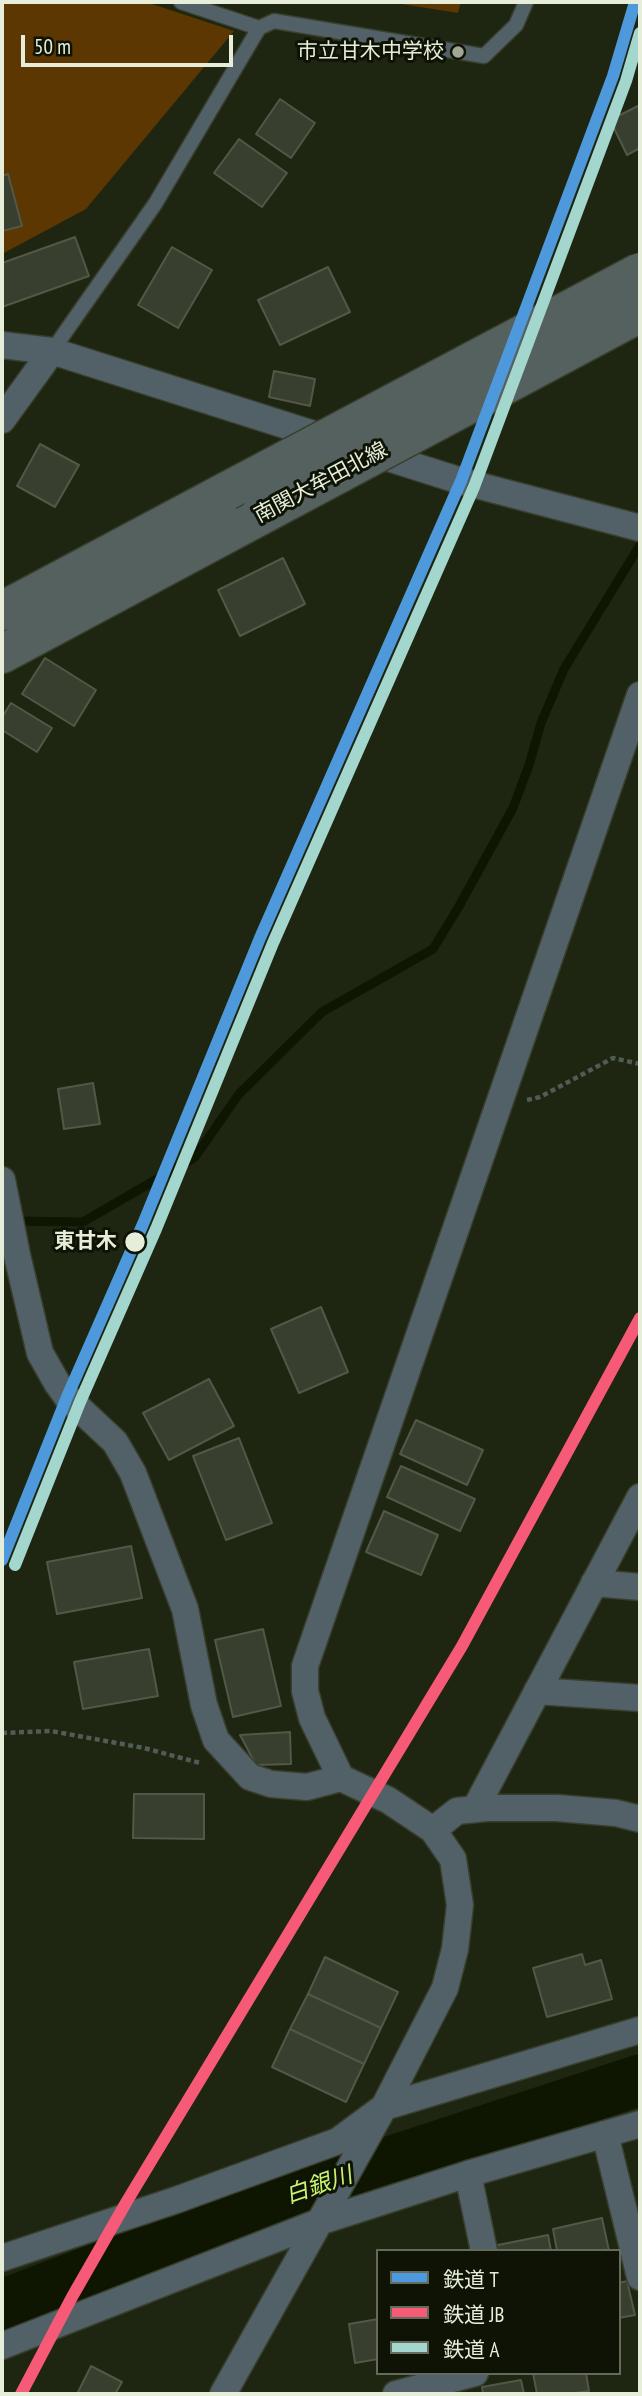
<!DOCTYPE html>
<html>
<head>
<meta charset="utf-8">
<style>
	body { margin:0 }
	#map { position:relative; width:642px; height:2396px; overflow:hidden; background:#1e2510; font-family:"PT Sans Narrow","Noto Sans JP",sans-serif }
	canvas { display:block }
	.frame { position:absolute; inset:0; border:4px solid #e6eed9; pointer-events:none }
	.legend { position:absolute; left:376px; top:2249px; width:245px; height:126px; box-sizing:border-box; background:#0e1305; border:2px solid #646b5a; margin:0; padding:9px 12px; list-style:none; font-size:21px; color:#e6eed9 }
	.legend li { display:flex; align-items:center; gap:14px; height:35px }
	.legend b { width:35px; border:2px solid #646b5a }
	.scale { position:absolute; left:21px; top:35px; width:212px; height:32px; box-sizing:border-box; border:4px solid #e6eed9; border-top:0; padding-left:9px; font-size:21px; line-height:24px; white-space:nowrap; color:#e6eed9; -webkit-text-stroke:5px #0e1305; paint-order:stroke }
</style>
</head>
<body>
<div id="map">
<canvas width="642" height="2396"></canvas>
<div class="frame"></div>
<ul class="legend">
<li><b style="height:9px;background:#4d99db"></b>鉄道 T</li>
<li><b style="height:9px;background:#f75a77"></b>鉄道 JB</li>
<li><b style="height:9px;background:#a3d6cc"></b>鉄道 A</li>
</ul>
<div class="scale">50 m</div>
</div>
<script>
const context = document.querySelector('canvas').getContext('2d');
context.lineJoin = 'round';
function fill(path, color) { context.fillStyle = color; context.fill(path, 'evenodd'); }
const poly = rows => new Path2D(rows.map(r => 'M' + r).join(''));
function trace(path, color, width, dash) { context.strokeStyle = color; context.lineWidth = width; context.lineCap = dash ? 'butt' : 'round'; context.setLineDash(dash || []); context.stroke(path); }
function label(font, color, halo, rows, align = 'center') {
  context.font = font + ' "PT Sans Narrow","Noto Sans JP",sans-serif'; context.lineWidth = 6; context.setLineDash([]); context.textBaseline = 'middle'; context.strokeStyle = halo; context.fillStyle = color; for (const [text, x, y, turn = 0] of rows) {
    context.save(); context.translate(x, y); context.rotate((+turn || 0) * Math.PI / 180); context.textAlign = isNaN(turn) ? turn : align; if (halo) context.strokeText(text, 0, 0); context.fillText(text, 0, 0); context.restore();
  }
}
const green = poly([
	[2,2,146,2,234,31,86,209,2,254],
	[389,2,461,2,458,13]
]);
const stream = poly([
	[12,1221,83,1222,195,1157,239,1094,322,1012,433,949,458,908,513,808,529,765,541,723,564,669,640,545]
]);
const river = poly([
	[2,2305,313,2187,640,2080]
]);
const building = poly([
	[280,99,315,123,291,158,256,134,280,99],
	[640,105,640,148,627,155,610,120,640,105],
	[239,139,287,173,262,207,214,173,239,139],
	[8,174,22,226,2,231,2,176,8,174],
	[75,237,89,276,2,307,2,263,75,237],
	[172,247,212,270,178,328,138,305,172,247],
	[328,267,350,312,280,345,258,300,328,267],
	[274,371,315,379,310,406,269,397,274,371],
	[40,444,79,465,55,507,17,486,40,444],
	[283,558,305,604,240,636,218,590,283,558],
	[45,658,96,690,74,726,22,694,45,658],
	[11,703,52,728,37,752,2,730,2,717,11,703],
	[93,1083,100,1124,64,1129,58,1089,93,1083],
	[321,1307,348,1372,299,1393,271,1329,321,1307],
	[209,1379,234,1426,169,1460,143,1413,209,1379],
	[416,1420,483,1450,467,1485,400,1454,416,1420],
	[239,1438,272,1523,226,1540,193,1456,239,1438],
	[401,1466,475,1499,460,1531,387,1497,401,1466],
	[384,1511,438,1535,421,1575,366,1552,384,1511],
	[131,1546,142,1598,57,1614,47,1562,131,1546],
	[263,1629,281,1706,233,1717,215,1640,263,1629],
	[149,1649,158,1696,83,1709,74,1662,149,1649],
	[290,1732,291,1764,256,1765,240,1735,290,1732],
	[134,1794,204,1794,204,1839,133,1838,134,1794],
	[582,1954,585,1965,601,1960,612,1999,547,2017,533,1968,582,1954],
	[325,1957,398,1992,381,2028,308,1994,325,1957],
	[308,1994,381,2028,364,2064,290,2029,308,1994],
	[290,2029,364,2064,346,2102,272,2067,290,2029],
	[602,2218,609,2251,557,2251,553,2229,602,2218],
	[548,2235,551,2251,494,2251,493,2246,548,2235],
	[627,2281,635,2315,619,2318,619,2283,627,2281],
	[378,2319,378,2359,355,2363,349,2324,378,2319],
	[91,2366,122,2382,115,2394,77,2394,91,2366],
	[533,2373,586,2373,589,2391,568,2394,537,2394,533,2373],
	[521,2380,524,2394,483,2394,482,2387,521,2380]
]);
const path = poly([
	[527,1100,540,1097,613,1058,640,1064],
	[2,1733,51,1731,144,1748,200,1763]
]);
const service = poly([
	[259,28,274,21,484,56,516,25,526,2],
	[52,351,155,204,259,28,181,2]
]);
const minor = poly([
	[2,345,52,351,461,481,640,528],
	[2,420,52,351],
	[2,1180,17,1255,40,1353,57,1383,67,1397,115,1442,133,1473,185,1609,204,1705,216,1740,250,1777,271,1784,307,1787,341,1778],
	[594,1583,640,1587],
	[537,1691,640,1698],
	[475,1809,640,1497],
	[433,1830,457,1811,486,1808,557,1808,616,1813,640,1819],
	[605,2134,640,2277],
	[468,2174,484,2251],
	[2,2258,176,2200,338,2141,384,2107,640,2030],
	[2,2346,319,2222,468,2174,640,2124],
	[223,2394,384,2107,445,1988,455,1949,460,1905,453,1859,433,1830,388,1800,341,1778,312,1718,305,1691,305,1666,640,695],
	[396,2394,475,2373]
]);
const primary = poly([
	[2,611,227,491],
	[2,654,258,517]
]);
const primaryBridge = poly([
	[227,491,640,272],
	[258,517,640,313]
]);
const rail1 = poly([
	[2,1560,67,1397,143,1224,260,938,461,481,613,76,635,2]
]);
const rail2 = poly([
	[21,2394,72,2297,127,2201,462,1646,640,1318]
]);
const rail3 = poly([
	[15,1565,80,1402,156,1229,273,943,474,487,626,81,640,33]
]);
const markers = [
	[458,52,7,"#a0a893"],
	[135,1242,11,"#e6eed9"]
];
const poiNames = [
	["市立甘木中学校",444,52]
];
const streetNames = [
	["南関大牟田北線",321,483,-28]
];
const stopNames = [
	["東甘木",117,1242]
];
const waterNames = [
	["白銀川",319,2186,-19]
];
fill(green, '#5d3702');
trace(stream, '#0e1601', 9);
trace(river, '#0e1601', 51);
fill(building, '#393f2e');
trace(building, '#525847', 2);
trace(service, '#393f2e', 17);
trace(minor, '#393f2e', 29);
trace(primary, '#393f2e', 41);
trace(path, '#515c57', 4.5, [5, 3.5]);
trace(service, '#526167', 14);
trace(minor, '#526167', 26);
trace(primary, '#55615f', 38);
trace(primaryBridge, '#393f2e', 41, []);
trace(primaryBridge, '#55615f', 38);
trace(rail1, '#4d99db', 12);
trace(rail2, '#f75a77', 12);
trace(rail3, '#a3d6cc', 12);
for (const [x, y, r, color] of markers) { const dot = new Path2D(); dot.arc(x, y, r, 0, 2 * Math.PI); context.fillStyle = color; context.fill(dot); trace(dot, '#0e1305', 2.5); }
label('21px', '#e6eed9', '#0e1305', poiNames, 'right');
label('21px', '#e6eed9', '#0e1305', streetNames);
label('bold 21px', '#e6eed9', '#0e1305', stopNames, 'right');
label('italic 23px', '#caf56f', '#0e1305', waterNames);
</script>
</body>
</html>
